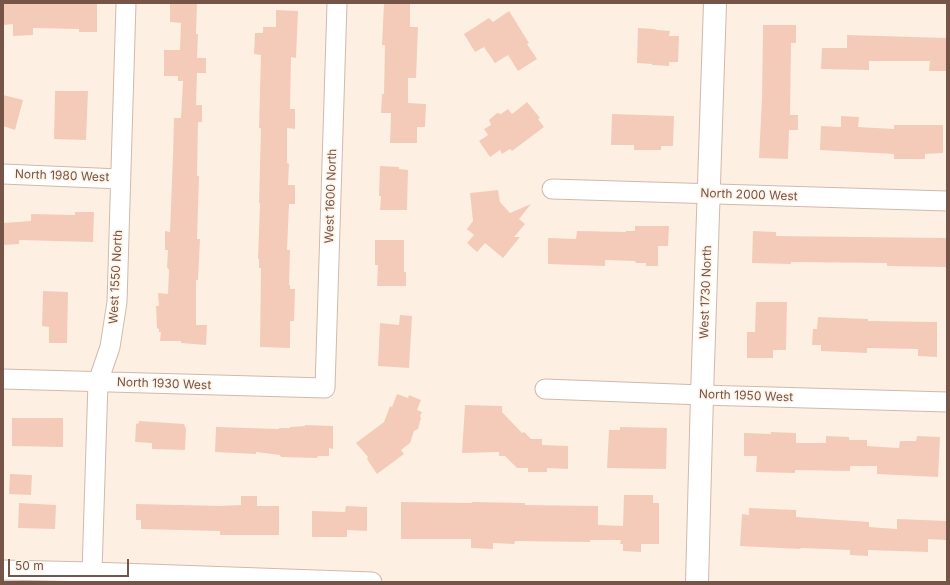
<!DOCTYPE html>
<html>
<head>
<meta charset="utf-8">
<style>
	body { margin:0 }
	#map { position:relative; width:950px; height:585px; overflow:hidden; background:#fdf0e3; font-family:Inter,sans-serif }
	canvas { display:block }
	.frame { position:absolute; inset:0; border:4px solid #765448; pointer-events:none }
	.scale { position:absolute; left:8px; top:559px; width:121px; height:18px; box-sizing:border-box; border:2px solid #765448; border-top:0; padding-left:5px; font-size:12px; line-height:14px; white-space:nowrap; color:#765448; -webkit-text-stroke:3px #fff5ea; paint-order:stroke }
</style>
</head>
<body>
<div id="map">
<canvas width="950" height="585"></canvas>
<div class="frame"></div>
<div class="scale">50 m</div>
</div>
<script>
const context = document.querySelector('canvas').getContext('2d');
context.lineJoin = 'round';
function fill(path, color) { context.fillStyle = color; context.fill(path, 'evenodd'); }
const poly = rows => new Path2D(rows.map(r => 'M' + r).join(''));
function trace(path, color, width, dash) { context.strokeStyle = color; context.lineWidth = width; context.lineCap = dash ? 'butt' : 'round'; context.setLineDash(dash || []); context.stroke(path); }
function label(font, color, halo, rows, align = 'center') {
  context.font = font + ' Inter,sans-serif'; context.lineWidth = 3.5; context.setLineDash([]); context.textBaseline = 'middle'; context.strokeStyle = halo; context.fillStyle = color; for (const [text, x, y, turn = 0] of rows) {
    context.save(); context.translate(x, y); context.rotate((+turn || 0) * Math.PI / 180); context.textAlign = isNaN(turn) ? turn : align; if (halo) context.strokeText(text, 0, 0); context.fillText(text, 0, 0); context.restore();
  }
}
const building = poly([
	[3,3,97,3,97,32,79,32,79,29,33,28,33,35,13,36,13,24,3,25],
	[170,3,197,3,196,34,198,34,197,58,206,58,206,73,197,73,196,105,202,105,202,122,198,122,197,176,199,176,197,239,200,239,198,280,196,280,196,325,207,325,206,345,181,343,181,341,160,341,161,332,159,332,159,329,157,328,156,306,159,306,158,293,168,294,169,270,167,267,168,250,165,250,165,231,170,232,173,155,174,118,181,118,183,81,178,81,178,76,164,76,164,50,180,50,181,23,170,22],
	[384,3,410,3,410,27,418,27,416,78,408,78,408,103,426,104,425,127,417,127,417,143,390,143,391,113,381,113,382,94,384,94,385,45,382,45],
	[276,10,298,11,296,58,291,57,290,109,295,109,295,129,287,128,287,163,289,164,288,185,295,185,295,204,289,204,287,250,290,250,289,285,290,285,290,289,295,289,294,321,290,321,290,348,260,347,261,268,259,268,259,259,258,259,260,203,259,203,261,128,259,128,261,55,254,54,255,33,263,33,263,27,276,27],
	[509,11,529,43,527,44,537,59,518,71,508,55,495,63,484,47,475,52,464,34,489,18,493,22],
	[763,25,796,25,796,43,791,43,790,115,798,115,798,130,789,130,788,159,759,158,762,99],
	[638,28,655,29,656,30,670,31,669,36,679,36,678,62,669,62,669,66,652,65,652,64,637,63],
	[847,35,947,38,947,71,929,71,930,61,869,61,869,70,821,69,822,48,847,48],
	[55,91,88,91,86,140,54,139],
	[3,95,23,100,15,130,3,126],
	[527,102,540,118,538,119,544,127,512,151,510,149,502,154,500,150,490,157,479,141,488,135,484,129,491,125,489,120,497,113,501,114,508,109,512,114],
	[612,114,674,116,673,146,661,146,661,150,634,150,634,145,611,145],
	[841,116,859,117,858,127,894,129,894,125,943,125,943,153,925,154,925,159,894,159,894,154,820,150,821,126,841,127],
	[380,166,399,167,399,169,408,170,407,210,380,210,381,196,379,196],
	[498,190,500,202,510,213,531,204,519,219,525,224,514,237,520,237,503,258,485,243,477,252,467,243,474,235,467,229,473,221,470,193],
	[75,212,94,212,93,242,19,240,19,244,3,245,3,223,31,221,31,214,75,215],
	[635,226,669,226,668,246,658,246,658,266,646,266,646,263,636,263,635,261,605,260,605,266,548,264,548,238,576,239,577,231,626,232,626,231,635,231],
	[753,231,776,232,776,236,946,238,946,267,887,266,887,263,791,262,791,264,752,263],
	[375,240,404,240,404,272,406,272,406,286,377,286,378,265,375,265],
	[43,291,68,292,67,343,49,343,49,327,42,326],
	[756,302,787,302,786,350,773,350,773,358,747,358,747,332,755,332],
	[400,315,412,316,409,368,378,366,380,323,399,325],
	[818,317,868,319,868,321,937,322,937,357,918,356,918,349,867,348,867,353,821,351,821,345,812,345,813,329,817,329],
	[397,394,408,398,409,395,421,400,417,410,422,412,420,416,421,418,418,429,414,431,410,443,401,450,404,454,377,474,367,459,368,457,356,443,384,422,390,406,392,407],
	[465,405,502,406,502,412,522,433,524,432,531,439,542,439,542,445,568,446,568,469,547,468,547,472,528,472,528,468,517,468,505,456,499,456,499,452,462,453],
	[12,418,63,418,63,447,12,446],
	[139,421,184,424,186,429,185,450,152,449,152,443,135,442,136,424,139,423],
	[305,425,333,426,333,449,329,448,329,456,318,456,317,458,281,457,280,455,256,452,256,454,215,452,216,427,279,429,279,428,290,428,290,427,305,426],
	[620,427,667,428,666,469,607,468,609,430,620,430],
	[771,432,796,433,796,443,826,443,826,436,849,437,849,440,867,440,867,446,899,448,900,441,916,441,917,436,940,437,938,477,877,474,877,466,850,466,850,471,795,470,795,473,756,472,757,456,744,456,744,433,771,434],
	[10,474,32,475,31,495,9,494],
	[624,495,653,495,653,503,659,503,659,544,641,544,641,552,623,551,623,544,620,544,621,540,590,540,590,542,515,541,514,544,493,543,493,549,471,548,471,539,401,539,401,502,472,503,472,502,525,503,525,505,598,506,598,525,623,526],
	[241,496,257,496,257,506,279,506,279,535,220,535,220,531,141,529,141,520,136,520,136,504,220,506,241,505],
	[19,503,56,505,55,529,18,528],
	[346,506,367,507,367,531,347,530,347,537,312,537,312,511,345,512],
	[749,508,796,510,796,517,869,522,869,527,897,529,897,519,947,521,947,540,928,539,928,552,868,550,868,556,850,555,850,550,801,548,800,549,740,546,742,514,749,515]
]);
const minor = poly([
	[3,174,120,179],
	[552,189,947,201],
	[3,379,325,388,337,3],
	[545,389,702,395,947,402],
	[3,570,92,572,372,582],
	[92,572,98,382,110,347,117,302,126,3]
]);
const tertiary = poly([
	[697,582,702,395,715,3]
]);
const streetNames = [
	["North 1980 West",62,176,2],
	["North 2000 West",749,195,2],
	["West 1600 North",331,196,-88],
	["West 1550 North",116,277,-87],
	["West 1730 North",706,292,-88],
	["North 1930 West",164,384,2],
	["North 1950 West",746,396,2]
];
fill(building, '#f4cbb9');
trace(minor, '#d1b9ac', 21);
trace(tertiary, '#d1b9ac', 24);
trace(minor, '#fff', 19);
trace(tertiary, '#fff', 22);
label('12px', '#765448', '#fff5ea', streetNames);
</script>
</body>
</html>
